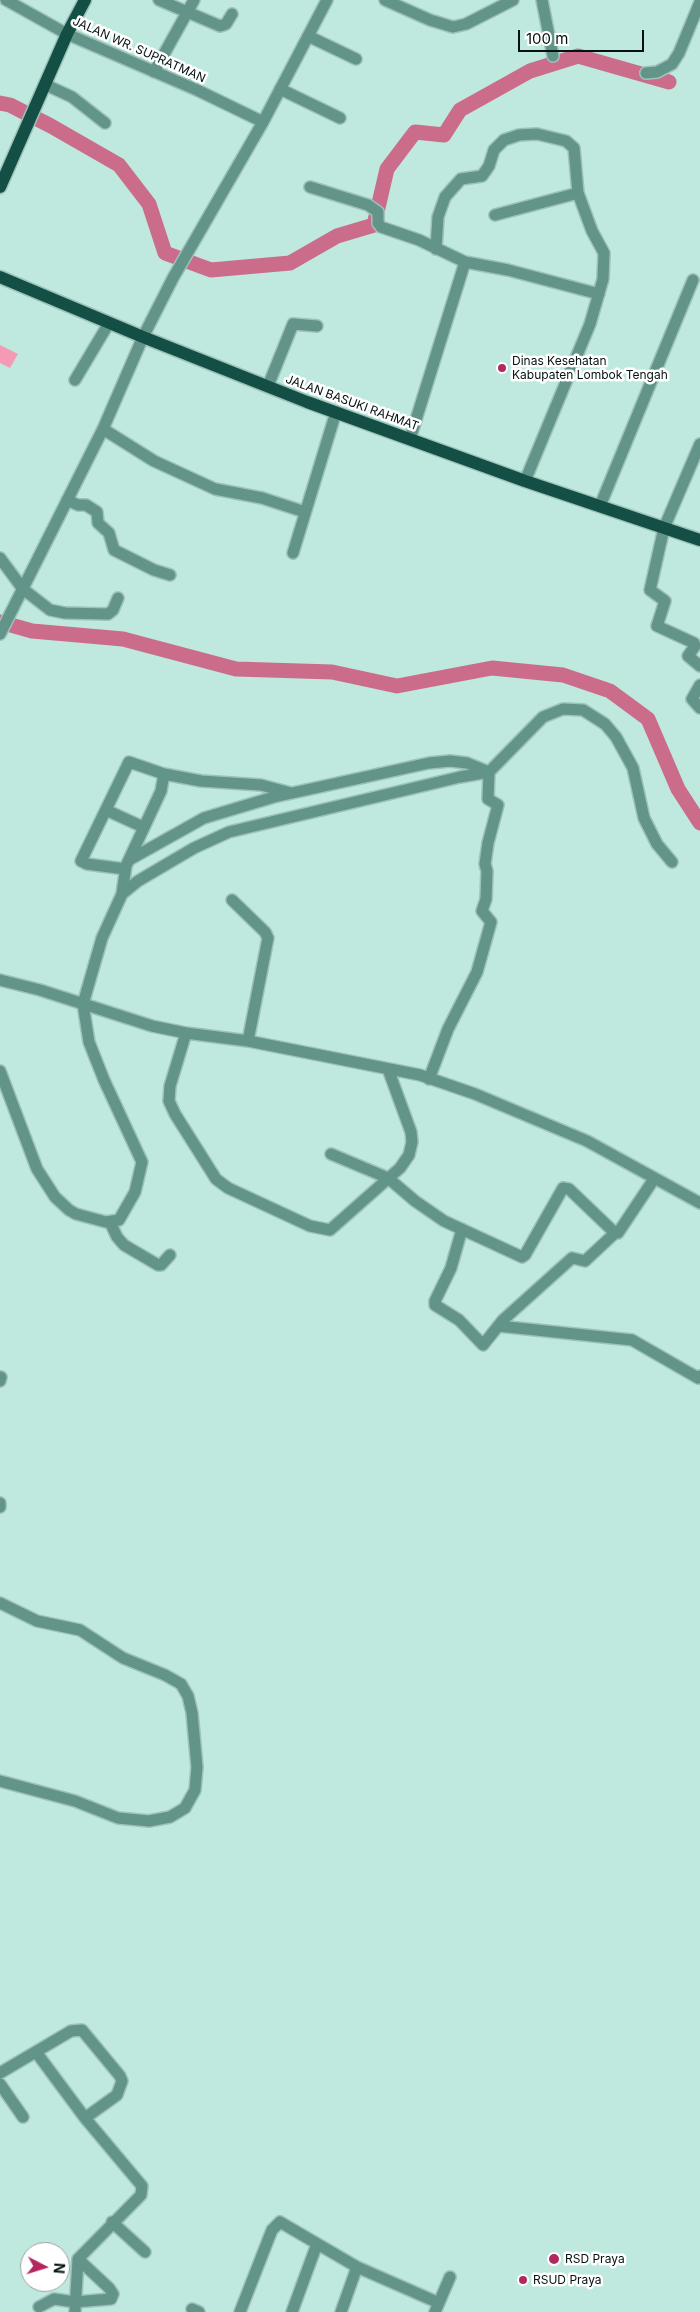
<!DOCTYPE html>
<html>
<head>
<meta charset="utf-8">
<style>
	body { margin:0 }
	#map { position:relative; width:700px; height:2312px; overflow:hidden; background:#bfe9df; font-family:Inter,sans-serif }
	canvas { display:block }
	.north { position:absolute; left:20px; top:2242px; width:50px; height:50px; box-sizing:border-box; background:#fff; border:1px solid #9ba09f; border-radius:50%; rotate:95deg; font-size:14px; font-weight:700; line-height:20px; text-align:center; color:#04120f }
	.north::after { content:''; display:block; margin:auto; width:18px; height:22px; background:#b32761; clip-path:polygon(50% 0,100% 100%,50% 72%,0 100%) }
	.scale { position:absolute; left:518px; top:30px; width:126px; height:22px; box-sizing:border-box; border:2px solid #04120f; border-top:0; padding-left:6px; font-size:15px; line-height:18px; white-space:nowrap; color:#04120f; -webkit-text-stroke:4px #fff; paint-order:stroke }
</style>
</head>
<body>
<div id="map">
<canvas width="700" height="2312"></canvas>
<div class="north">N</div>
<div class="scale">100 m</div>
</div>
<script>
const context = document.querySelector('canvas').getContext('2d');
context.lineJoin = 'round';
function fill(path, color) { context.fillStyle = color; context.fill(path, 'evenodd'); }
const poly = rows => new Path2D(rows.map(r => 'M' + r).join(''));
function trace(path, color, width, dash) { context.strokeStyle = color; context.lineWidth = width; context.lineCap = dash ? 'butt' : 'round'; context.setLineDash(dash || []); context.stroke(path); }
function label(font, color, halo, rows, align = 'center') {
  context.font = font + ' Inter,sans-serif'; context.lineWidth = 5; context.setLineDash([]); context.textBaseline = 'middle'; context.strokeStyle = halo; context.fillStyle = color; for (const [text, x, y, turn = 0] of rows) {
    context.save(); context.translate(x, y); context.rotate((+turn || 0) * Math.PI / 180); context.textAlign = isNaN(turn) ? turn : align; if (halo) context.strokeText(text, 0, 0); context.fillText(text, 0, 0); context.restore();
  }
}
const green = poly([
	[0,345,18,354,10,368,0,363]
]);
const river = poly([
	[0,103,10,105,51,126,119,165,149,204,165,253,211,270,290,263,337,236,374,225,387,169,415,132,444,135,460,110,530,71,578,56,669,82],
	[0,622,32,631,123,639,236,669,332,672,397,686,492,668,563,675,610,691,648,719,678,789,700,823]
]);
const minor = poly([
	[6,0,67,34,197,90,263,122],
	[159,0,220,26,226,24,232,14],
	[385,0,430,20,453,27,466,24,513,0],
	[542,0,553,56],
	[308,36,356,59],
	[154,72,194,0],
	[646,73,657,72,672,64,679,53,700,2],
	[46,85,72,97,105,123],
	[280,89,340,118],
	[310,187,368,205,378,212,378,223,381,227,419,240,465,262,508,270,599,294],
	[495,215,578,193],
	[436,249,438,217,445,197,461,179,482,176,489,166,494,150,504,140,519,135,537,134,566,141,574,148,578,193,592,231,604,253,603,279,590,324,525,481],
	[75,380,109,323],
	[268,386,293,324,317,326],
	[103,429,154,461,215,489,262,498,305,512],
	[410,439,465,262],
	[700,444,664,528,650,590,665,601,657,626,694,643,695,646,688,656,700,666],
	[67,500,78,505,86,505,97,512,98,523,109,533,114,550,154,570,170,575],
	[600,506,693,280],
	[293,553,336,412],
	[0,558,23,589,50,610,65,613,108,614,113,610,118,598],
	[0,634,103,429,143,337,173,278,263,122,327,0],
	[700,685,692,699,700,708],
	[164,774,201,781,261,785,291,793],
	[106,810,143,827],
	[129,860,204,818,274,797,429,763,450,761,467,763,489,772,488,799,498,805,488,843,485,864,487,871,486,899,482,911,491,922,477,972,448,1029,429,1079],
	[122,894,126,866,161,791,164,774,129,762,81,861,87,864,125,869],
	[232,900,265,932,268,938,248,1041],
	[0,980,40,990,152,1026,186,1033,248,1041,420,1075,475,1094,587,1141,700,1203],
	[186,1033,170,1086,169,1101,175,1114,216,1179,228,1188,310,1226,330,1230,400,1168,409,1155,412,1142,411,1132,388,1069],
	[0,1071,37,1169,55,1197,69,1210,76,1214,106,1222,119,1220,135,1192,142,1162,104,1080,89,1042,83,1004,102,938,122,894,138,881,194,848,229,832,460,777,489,772,543,717,563,709,583,710,605,724,616,737,633,768,644,818,657,844,672,862],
	[331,1154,388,1178,415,1201,444,1221,522,1257,525,1255,563,1188,569,1189,615,1233,618,1233,654,1179],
	[110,1222,117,1237,124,1245,158,1265,161,1265,170,1255],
	[462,1229,451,1268,435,1301,435,1305,459,1320,483,1345,503,1320,572,1258,585,1261,615,1233],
	[498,1326,632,1340,698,1378,700,1376],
	[0,1381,1,1377],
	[0,1503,0,1507],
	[0,1603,37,1621,80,1630,123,1658,165,1675,181,1684,188,1696,192,1713,197,1767,195,1790,185,1808,170,1817,149,1821,118,1818,75,1801,0,1781],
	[36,2052,85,2118,142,2186,141,2195,78,2259,75,2312],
	[0,2073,71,2031,82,2030,120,2076,122,2081,117,2095,85,2118],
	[0,2084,23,2117],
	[112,2222,145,2252],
	[39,2307,54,2299,75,2302,111,2299,113,2294,109,2288,78,2259],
	[192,2309,199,2312],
	[240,2312,272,2230,280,2222,357,2267,439,2303],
	[292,2312,317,2244],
	[341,2312,357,2267],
	[435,2312,450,2277]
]);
const major = poly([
	[0,187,67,34,85,0],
	[0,277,143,337,307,402,525,481,700,540]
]);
const markers = [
	[502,368,5,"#b32761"],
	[554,2259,6,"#b32761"],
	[523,2280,5,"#b32761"]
];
const streetNames = [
	["JALAN WR. SUPRATMAN",139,50,24],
	["JALAN BASUKI RAHMAT",352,403,20]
];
const poiNames = [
	["Dinas Kesehatan",512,361],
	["Kabupaten Lombok Tengah",512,375],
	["RSD Praya",565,2259],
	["RSUD Praya",533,2280]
];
fill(green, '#f49ab4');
trace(river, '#cb6d8a', 15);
trace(minor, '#9dc2ba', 14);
trace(major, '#9dc2ba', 15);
trace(minor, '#639489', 11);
trace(major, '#134f45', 12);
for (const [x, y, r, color] of markers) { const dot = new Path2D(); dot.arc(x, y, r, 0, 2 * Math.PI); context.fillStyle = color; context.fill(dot); trace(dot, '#fff', 2); }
label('12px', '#04120f', '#fff', streetNames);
label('12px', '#04120f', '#fff', poiNames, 'left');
</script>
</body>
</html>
